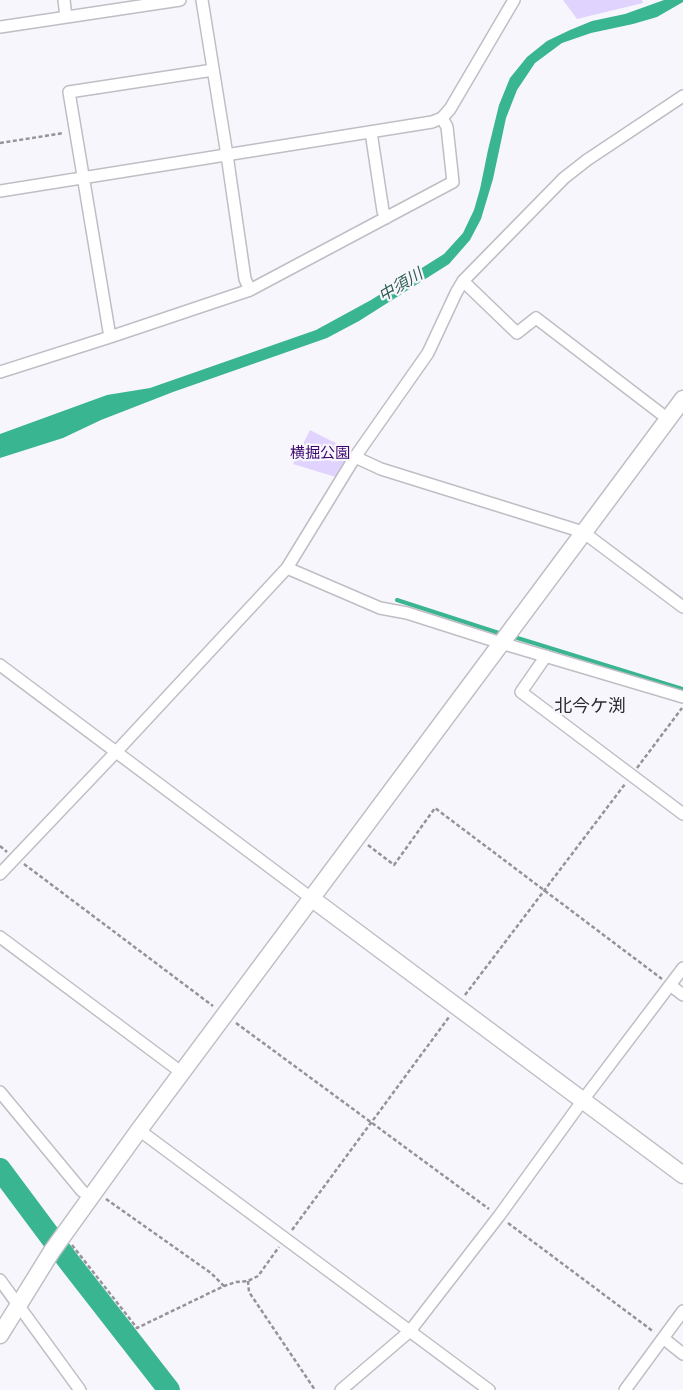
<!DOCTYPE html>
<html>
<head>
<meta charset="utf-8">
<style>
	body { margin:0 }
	canvas { display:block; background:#f8f6fd }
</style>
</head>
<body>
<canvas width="683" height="1390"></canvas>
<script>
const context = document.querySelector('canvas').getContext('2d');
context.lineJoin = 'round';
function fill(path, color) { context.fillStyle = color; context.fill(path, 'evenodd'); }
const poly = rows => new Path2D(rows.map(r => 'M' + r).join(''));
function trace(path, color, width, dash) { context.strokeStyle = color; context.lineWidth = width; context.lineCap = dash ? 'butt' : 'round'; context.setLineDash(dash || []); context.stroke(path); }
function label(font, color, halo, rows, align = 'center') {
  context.font = font + ' Poppins,"Noto Sans JP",sans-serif'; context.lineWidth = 4.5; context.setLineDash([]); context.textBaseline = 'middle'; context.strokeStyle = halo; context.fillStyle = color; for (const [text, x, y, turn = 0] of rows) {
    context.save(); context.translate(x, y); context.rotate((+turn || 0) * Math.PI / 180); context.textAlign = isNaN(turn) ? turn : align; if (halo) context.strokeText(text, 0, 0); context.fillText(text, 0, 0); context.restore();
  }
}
const green = poly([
	[563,0,642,0,643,3,577,19],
	[310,430,353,452,339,478,293,464]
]);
const water = poly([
	[664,0,683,0,683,2,657,17,633,24,591,33,562,43,535,63,517,90,506,118,493,179,481,219,470,240,449,264,359,321,327,338,173,392,101,420,63,438,0,458,0,434,107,395,150,388,316,330,371,300,444,254,463,233,474,210,480,189,488,150,499,105,510,78,527,57,547,41,570,30,592,21,625,14]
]);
const stream = poly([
	[397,600,502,634],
	[511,636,683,689]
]);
const river = poly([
	[0,1169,70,1263,169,1390]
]);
const path = poly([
	[0,143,64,133],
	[637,768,682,708],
	[368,845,394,865,435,808,662,979],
	[0,846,7,852],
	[24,864,213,1006],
	[465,995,625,784],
	[236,1023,489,1209],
	[106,1199,211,1273,224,1286],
	[508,1223,654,1332],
	[292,1230,449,1017],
	[72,1245,137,1328,224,1286,236,1282,248,1281,258,1276,279,1247],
	[248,1281,249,1292,315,1390]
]);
const street = poly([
	[64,0,66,17],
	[202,0,227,155,245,279,250,290],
	[0,27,180,0],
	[371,132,383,211,386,218],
	[0,191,432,122,442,118,450,109,514,0],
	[463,281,517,333,536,318,668,419],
	[110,337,69,92,213,70],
	[0,372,110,337,250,290,453,182,447,127,442,118],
	[355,457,381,469,583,532,683,607],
	[287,568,380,608,407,613,501,643,683,697],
	[546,656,521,692,683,814],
	[0,665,311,898],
	[0,874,116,752,287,568,355,457,428,353,456,293,463,281,564,178,587,160,683,96],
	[0,937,181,1072],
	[670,985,683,995],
	[0,1092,82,1191,91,1197],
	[139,1130,489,1390],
	[0,1280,80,1390],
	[663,1338,683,1354],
	[341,1390,410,1331,499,1216,583,1100,683,968],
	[625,1390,683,1311]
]);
const secondary = poly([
	[311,898,683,1175],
	[0,1335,52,1251,139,1130,683,399]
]);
const parkNames = [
	["横掘公園",320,454]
];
const waterNames = [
	["中須川",401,286,-31]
];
const quarterNames = [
	["北今ケ渕",590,707]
];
fill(green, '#e0d3fd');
fill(water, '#39b591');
trace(stream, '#39b591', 4);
trace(river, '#39b591', 22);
trace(street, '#c0bec5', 14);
trace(secondary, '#c0bec5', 19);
trace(path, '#959398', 2.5, [4, 2.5]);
trace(street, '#fff', 11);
trace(secondary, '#fff', 16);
label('15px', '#3a066b', '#f8f6fd', parkNames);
label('italic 16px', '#2c5d4d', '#f8f6fd', waterNames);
label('18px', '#2c2b2e', '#f8f6fd', quarterNames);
</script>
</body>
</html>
